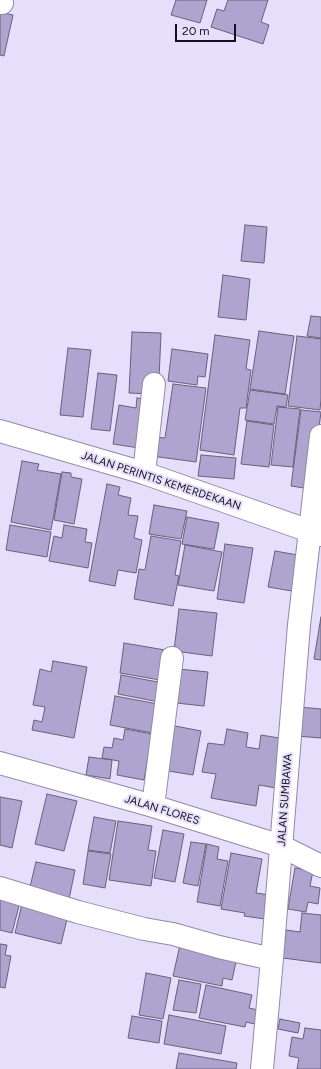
<!DOCTYPE html>
<html>
<head>
<meta charset="utf-8">
<style>
	body { margin:0 }
	#map { position:relative; width:321px; height:1069px; overflow:hidden; background:#e6dffc; font-family:Figtree,sans-serif }
	canvas { display:block }
	.scale { position:absolute; left:175px; top:24px; width:61px; height:18px; box-sizing:border-box; border:2px solid #14111b; border-top:0; padding-left:5px; font-size:12px; line-height:14px; white-space:nowrap; color:#14111b; -webkit-text-stroke:3px #e6dffc; paint-order:stroke }
</style>
</head>
<body>
<div id="map">
<canvas width="321" height="1069"></canvas>
<div class="scale">20 m</div>
</div>
<script>
const context = document.querySelector('canvas').getContext('2d');
context.lineJoin = 'round';
function fill(path, color) { context.fillStyle = color; context.fill(path, 'evenodd'); }
const poly = rows => new Path2D(rows.map(r => 'M' + r).join(''));
function trace(path, color, width, dash) { context.strokeStyle = color; context.lineWidth = width; context.lineCap = dash ? 'butt' : 'round'; context.setLineDash(dash || []); context.stroke(path); }
function label(font, color, halo, rows, align = 'center') {
  context.font = font + ' Figtree,sans-serif'; context.lineWidth = 4; context.setLineDash([]); context.textBaseline = 'middle'; context.strokeStyle = halo; context.fillStyle = color; for (const [text, x, y, turn = 0] of rows) {
    context.save(); context.translate(x, y); context.rotate((+turn || 0) * Math.PI / 180); context.textAlign = isNaN(turn) ? turn : align; if (halo) context.strokeText(text, 0, 0); context.fillText(text, 0, 0); context.restore();
  }
}
const building = poly([
	[176,0,207,0,200,23,171,15,176,0],
	[228,0,268,0,261,22,269,25,263,44,211,27,217,9,224,11,228,0],
	[0,12,13,15,4,56,0,55,0,12],
	[245,225,267,227,264,263,241,261,245,225],
	[223,275,250,279,246,320,218,317,223,275],
	[311,316,321,317,321,338,307,336,311,316],
	[259,331,294,336,285,394,250,389,259,331],
	[132,332,161,333,159,379,150,394,129,393,132,332],
	[215,335,250,340,246,369,251,370,246,408,240,408,234,455,200,450,215,335],
	[297,336,321,339,321,399,320,410,288,406,297,336],
	[68,348,91,350,83,417,60,415,68,348],
	[172,349,208,354,205,377,198,376,197,385,168,381,172,349],
	[98,373,117,375,110,431,91,429,98,373],
	[173,384,206,388,196,462,152,456,154,437,165,438,173,384],
	[250,390,288,395,286,407,277,406,274,424,245,420,250,390],
	[137,398,146,399,139,448,113,444,119,405,136,408,137,398],
	[278,407,300,409,293,467,271,465,278,407],
	[301,410,321,412,311,489,291,486,301,410],
	[247,421,274,425,269,467,241,464,247,421],
	[201,455,236,458,234,479,198,476,201,455],
	[22,461,39,464,37,470,61,474,51,530,11,522,22,461],
	[62,472,71,473,71,477,82,479,74,524,54,520,62,472],
	[107,484,120,487,118,495,131,498,128,515,138,516,134,538,142,540,136,573,118,570,115,586,89,581,107,484],
	[154,505,187,511,181,539,149,534,154,505],
	[187,517,219,523,214,549,182,544,187,517],
	[10,525,51,532,47,557,6,550,10,525],
	[64,525,87,529,85,542,92,543,88,568,49,561,54,536,62,538,64,525],
	[151,536,181,541,175,575,179,576,173,606,134,599,139,569,145,570,151,536],
	[225,544,253,548,244,603,217,599,225,544],
	[185,545,222,552,214,591,178,585,185,545],
	[275,551,298,555,292,591,268,587,275,551],
	[179,609,217,613,212,656,174,651,179,609],
	[321,617,321,660,314,659,321,617],
	[124,643,165,650,160,680,120,673,124,643],
	[53,661,87,667,74,738,32,730,34,720,42,722,45,707,33,705,40,669,51,672,53,661],
	[179,669,208,672,204,706,176,703,179,669],
	[121,675,163,683,159,702,118,694,121,675],
	[115,696,158,704,153,733,110,725,115,696],
	[299,707,321,709,321,738,296,736,299,707],
	[170,725,201,731,193,775,162,770,170,725],
	[125,729,152,734,144,780,117,775,119,761,102,758,104,747,112,748,114,738,123,740,125,729],
	[227,729,248,733,246,747,259,749,261,735,285,739,276,788,259,785,256,806,211,798,216,774,202,772,208,743,224,745,227,729],
	[89,757,112,760,110,779,86,775,89,757],
	[47,794,77,801,64,851,35,844,47,794],
	[0,797,22,801,12,848,0,845,0,797],
	[94,817,116,821,110,853,88,850,94,817],
	[118,821,152,826,148,850,156,851,151,886,109,880,118,821],
	[163,830,184,834,175,882,154,878,163,830],
	[191,842,206,844,198,886,183,883,191,842],
	[207,844,219,847,217,859,228,861,220,906,197,902,207,844],
	[88,851,111,854,105,888,83,884,88,851],
	[231,853,262,859,256,893,270,895,265,919,244,916,245,913,221,909,231,853],
	[36,862,75,870,68,904,28,895,36,862],
	[295,868,313,871,310,886,320,888,318,904,308,902,306,912,288,909,295,868],
	[0,893,21,898,12,933,0,930,0,893],
	[23,900,69,911,61,944,15,933,23,900],
	[302,913,321,915,321,963,283,958,286,930,300,932,302,913],
	[0,944,7,945,5,955,11,956,5,988,0,987,0,944],
	[180,945,213,952,212,957,236,962,232,980,223,978,222,986,173,976,180,945],
	[146,973,171,978,163,1019,139,1015,146,973],
	[179,980,201,984,196,1013,173,1010,179,980],
	[206,985,252,995,249,1008,262,1011,259,1025,246,1022,245,1027,199,1018,206,985],
	[169,1015,226,1026,221,1054,164,1044,169,1015],
	[132,1016,162,1021,159,1043,128,1038,132,1016],
	[280,1019,300,1023,298,1033,278,1029,280,1019],
	[305,1028,321,1030,321,1069,297,1069,299,1058,289,1056,292,1037,303,1039,305,1028],
	[179,1053,237,1063,236,1069,176,1069,179,1053]
]);
const minor = poly([
	[0,3,2,3],
	[144,473,154,384],
	[0,763,153,806,281,846,321,866],
	[153,806,172,658],
	[0,888,78,912,144,929,173,934,219,947,272,959],
	[262,1069,272,959,299,625,321,436]
]);
const tertiary = poly([
	[0,431,144,473,321,535]
]);
const streetNames = [
	["JALAN PERINTIS KEMERDEKAAN",161,481,18],
	["JALAN SUMBAWA",285,800,-86],
	["JALAN FLORES",162,810,17]
];
fill(building, '#afa4cf');
trace(building, '#67617a', 1);
trace(minor, '#918aa5', 24);
trace(tertiary, '#918aa5', 24);
trace(minor, '#fff', 22);
trace(tertiary, '#fff', 22);
label('11px', '#14111b', '#e6dffc', streetNames);
</script>
</body>
</html>
